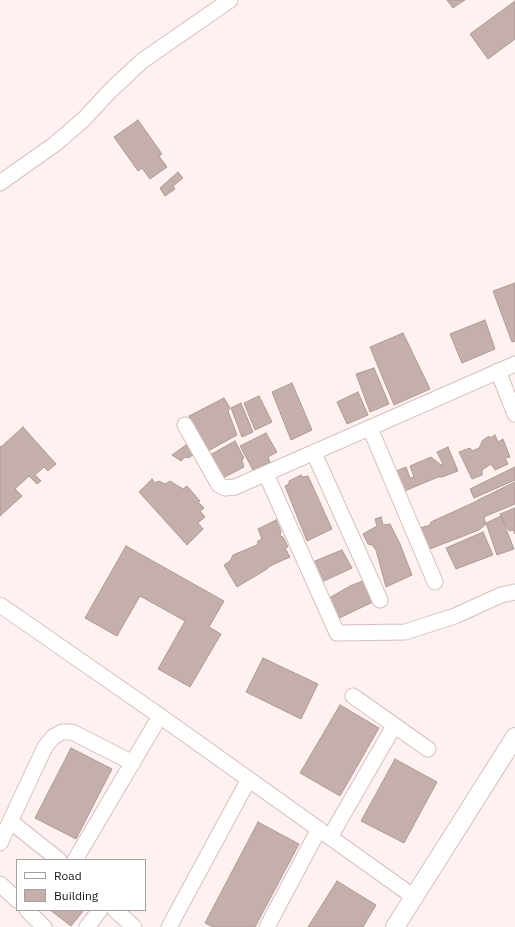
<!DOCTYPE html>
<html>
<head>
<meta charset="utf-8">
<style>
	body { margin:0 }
	#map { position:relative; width:515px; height:927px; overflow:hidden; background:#fff1ef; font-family:"IBM Plex Sans",sans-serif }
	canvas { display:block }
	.legend { position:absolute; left:16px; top:859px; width:130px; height:52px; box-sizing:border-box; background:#fff; border:1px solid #a3a0a0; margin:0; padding:5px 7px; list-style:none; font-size:12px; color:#191211 }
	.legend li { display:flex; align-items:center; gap:8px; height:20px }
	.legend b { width:20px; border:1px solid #a3a0a0 }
</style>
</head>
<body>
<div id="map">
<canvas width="515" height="927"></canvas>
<ul class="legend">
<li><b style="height:5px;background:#fff"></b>Road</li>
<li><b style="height:11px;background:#c4afac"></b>Building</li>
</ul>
</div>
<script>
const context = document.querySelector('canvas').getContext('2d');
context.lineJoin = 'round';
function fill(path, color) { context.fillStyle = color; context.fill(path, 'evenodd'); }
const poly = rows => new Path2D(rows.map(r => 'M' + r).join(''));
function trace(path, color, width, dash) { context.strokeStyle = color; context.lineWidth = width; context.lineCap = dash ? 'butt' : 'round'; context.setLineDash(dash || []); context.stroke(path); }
const building = poly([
	[447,0,465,0,453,8,447,0],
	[515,1,515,39,488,59,470,34,515,1],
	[138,120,162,154,159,156,167,167,150,179,142,168,138,171,114,137,138,120],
	[178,172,183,178,173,186,175,189,165,196,160,188,178,172],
	[515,283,515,341,512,342,493,291,515,283],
	[485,320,495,349,462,363,450,334,485,320],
	[403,333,430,389,394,405,370,347,403,333],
	[374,368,389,404,370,412,356,374,374,368],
	[292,383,312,430,291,440,272,392,292,383],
	[358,392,368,415,347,424,337,402,358,392],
	[259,396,272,422,255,430,244,403,259,396],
	[224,398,230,408,228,411,237,435,208,451,189,416,224,398],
	[241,403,253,432,242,437,231,408,241,403],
	[23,427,56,464,48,471,44,467,35,475,41,481,37,484,29,476,15,489,22,496,0,516,0,446,1,447,23,427],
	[266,433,277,452,268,457,270,462,253,470,240,446,266,433],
	[495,435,498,442,503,439,510,457,505,458,508,464,495,470,491,464,482,470,482,475,472,479,459,452,470,448,472,451,479,448,483,440,489,436,490,438,495,435],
	[193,440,193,455,188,458,185,457,181,461,172,455,193,440],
	[235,441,244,458,242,460,244,467,219,480,208,456,235,441],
	[448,447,458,471,442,477,438,477,400,493,392,473,406,467,410,478,414,477,410,466,431,457,441,465,443,464,437,452,448,447],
	[515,467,515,480,474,498,470,489,515,467],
	[301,475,303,477,308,476,332,529,307,541,285,486,289,484,289,481,301,475],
	[152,479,155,483,159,481,165,484,170,481,183,489,187,486,200,501,198,502,204,508,200,511,205,517,198,523,203,529,187,545,139,492,152,479],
	[515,482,515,504,486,516,484,518,486,524,479,530,427,550,420,528,430,525,431,522,477,501,478,500,515,482],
	[515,508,515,534,513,530,509,531,500,514,515,508],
	[501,516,514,549,497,555,486,523,501,516],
	[381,517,383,525,390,524,400,544,412,575,386,587,376,550,372,545,368,544,363,534,377,526,375,519,381,517],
	[276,520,281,531,280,536,283,537,288,547,285,548,290,557,270,566,267,569,237,587,224,565,230,561,233,555,257,545,258,541,262,539,258,529,276,520],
	[483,532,493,555,456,569,446,548,483,532],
	[126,546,224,601,209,627,221,634,190,687,158,669,185,621,140,596,117,636,85,618,126,546],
	[342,550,352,568,324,581,315,561,342,550],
	[365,580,375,601,333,621,324,601,350,586,365,580],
	[263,658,318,684,301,719,246,692,263,658],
	[340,705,379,728,340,796,300,773,340,705],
	[71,748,112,769,76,839,35,818,71,748],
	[395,759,437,782,404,843,361,821,395,759],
	[258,822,299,844,255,927,213,927,205,923,258,822],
	[337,881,376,905,363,927,308,927,337,881],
	[50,910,84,910,71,926,50,910]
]);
const minor = poly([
	[0,183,55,144,83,120,111,90,142,61,230,0],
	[498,371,515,414],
	[185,425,219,485,225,488,235,487,515,364],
	[370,428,435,582],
	[314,453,380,600],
	[266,474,337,633,405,632,455,616,501,595,515,592],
	[0,605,160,716,414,897],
	[353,696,428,749],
	[10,821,59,860],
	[330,837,394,726],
	[0,843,45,747,53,737,62,732,72,732,133,763],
	[75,860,160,716],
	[0,884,17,900],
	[27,910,44,927],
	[115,910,134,927],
	[87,927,100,910],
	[169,927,249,779],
	[267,927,319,829]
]);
const tertiary = poly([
	[395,927,515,737]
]);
fill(building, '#c4afac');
trace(building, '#ae9997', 1);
trace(minor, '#d5c0bd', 17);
trace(tertiary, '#d5c0bd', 20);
trace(minor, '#fff', 15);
trace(tertiary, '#fff', 18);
</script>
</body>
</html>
